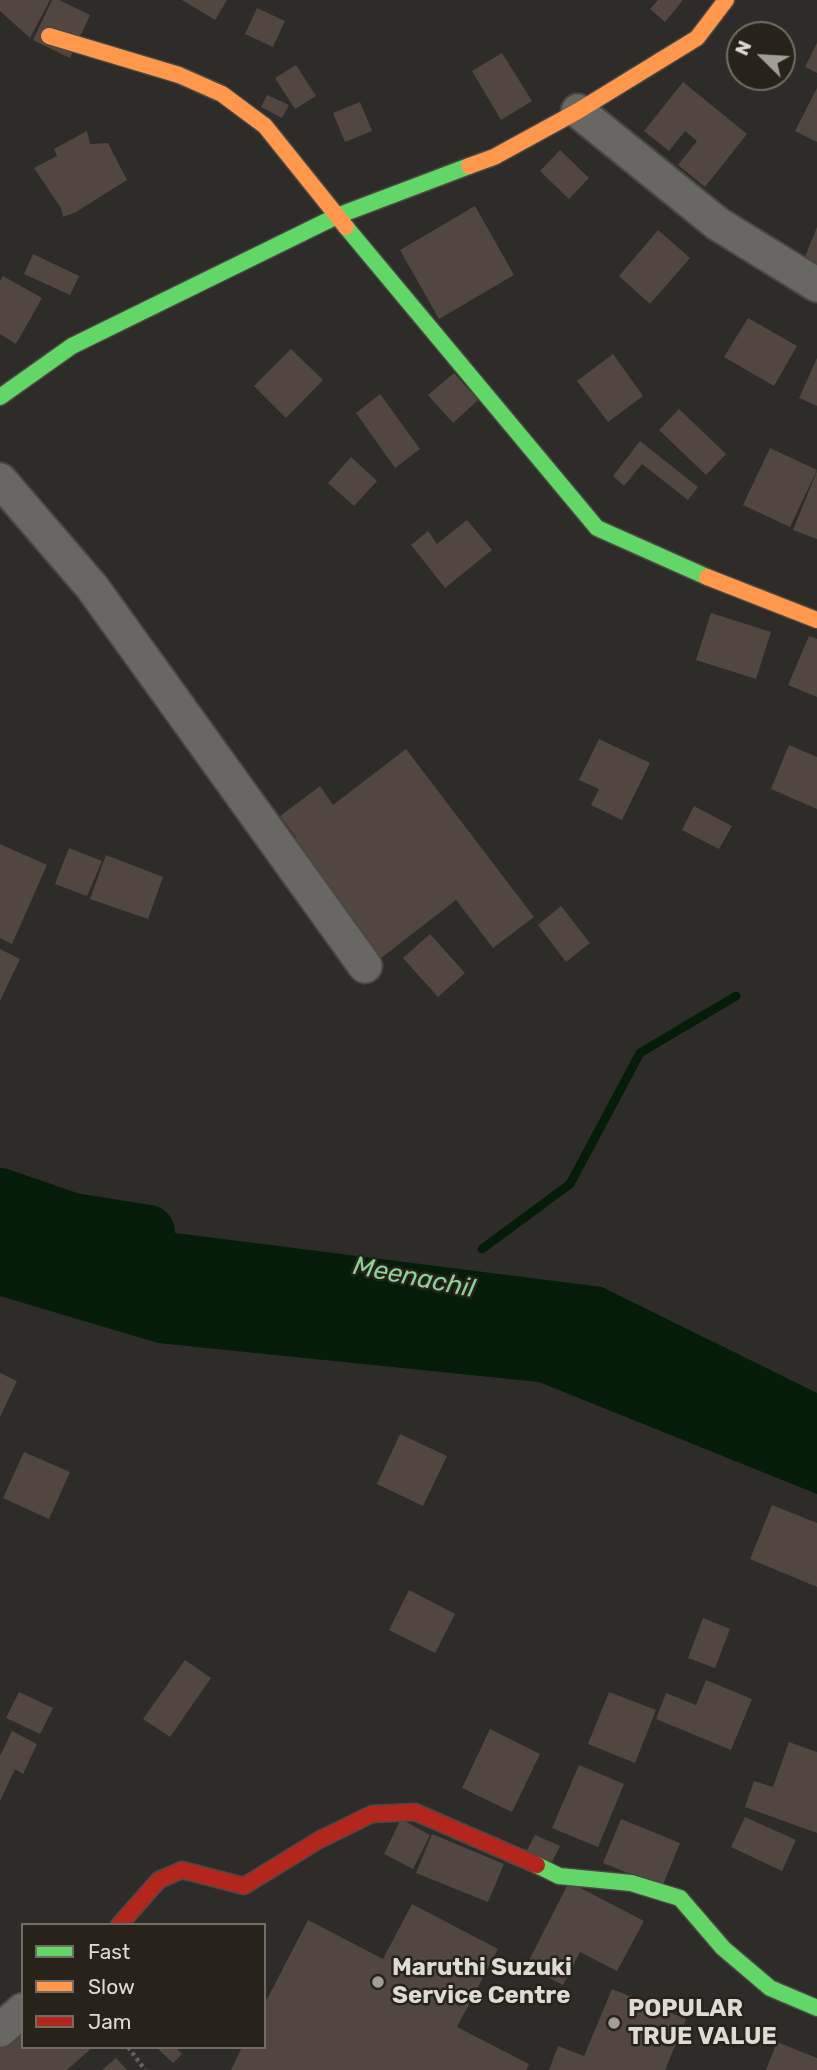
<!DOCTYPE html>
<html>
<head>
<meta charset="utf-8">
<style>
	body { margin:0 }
	#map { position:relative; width:817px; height:2070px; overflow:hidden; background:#2e2c28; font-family:Rubik,sans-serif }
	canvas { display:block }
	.legend { position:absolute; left:21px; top:1923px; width:245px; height:126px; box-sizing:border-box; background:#28231a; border:2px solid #716d65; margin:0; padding:9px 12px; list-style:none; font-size:21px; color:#dedbd5 }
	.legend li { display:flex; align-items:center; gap:14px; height:35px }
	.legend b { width:35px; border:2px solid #716d65 }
	.north { position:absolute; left:726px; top:21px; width:70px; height:70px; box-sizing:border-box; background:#28231a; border:2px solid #716d65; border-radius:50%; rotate:294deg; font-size:19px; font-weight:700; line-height:28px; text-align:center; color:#dedbd5 }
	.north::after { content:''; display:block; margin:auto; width:24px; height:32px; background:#a09e98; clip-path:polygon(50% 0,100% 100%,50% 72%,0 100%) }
</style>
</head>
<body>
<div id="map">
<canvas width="817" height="2070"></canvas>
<ul class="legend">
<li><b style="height:9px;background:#63d668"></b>Fast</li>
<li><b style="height:9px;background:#ff974d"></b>Slow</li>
<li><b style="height:9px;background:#b3261e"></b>Jam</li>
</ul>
<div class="north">N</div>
</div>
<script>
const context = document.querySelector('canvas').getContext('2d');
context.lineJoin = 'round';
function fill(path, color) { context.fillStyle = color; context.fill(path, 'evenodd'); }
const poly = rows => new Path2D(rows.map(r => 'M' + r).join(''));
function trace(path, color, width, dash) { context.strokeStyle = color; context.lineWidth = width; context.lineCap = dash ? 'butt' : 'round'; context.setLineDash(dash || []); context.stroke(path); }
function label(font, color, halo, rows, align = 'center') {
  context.font = font + ' Rubik,sans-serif'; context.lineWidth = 5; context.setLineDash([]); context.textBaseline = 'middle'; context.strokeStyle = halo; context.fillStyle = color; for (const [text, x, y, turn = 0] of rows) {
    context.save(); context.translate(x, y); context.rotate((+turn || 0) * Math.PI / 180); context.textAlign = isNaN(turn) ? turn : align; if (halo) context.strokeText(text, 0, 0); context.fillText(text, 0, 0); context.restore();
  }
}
const water = poly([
	[0,1195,73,1220,602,1287,817,1393,817,1494,539,1382,158,1343,0,1296]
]);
const stream = poly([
	[482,1249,570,1184,640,1053,736,996]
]);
const river = poly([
	[0,1195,73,1220,148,1232]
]);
const building = poly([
	[0,0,50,0,30,38,0,11],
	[52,0,59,0,90,15,70,58,33,40],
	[182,0,227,0,215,20],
	[658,0,683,0,665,22,650,9],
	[257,8,285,21,273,47,245,34],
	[817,43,817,73,805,67],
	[502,53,532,101,501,120,472,71],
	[296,65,316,96,295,109,275,78],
	[683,82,747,134,705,187,678,165,697,141,685,131,669,151,644,131],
	[817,88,817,142,795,131],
	[267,95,289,105,282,118,261,107],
	[360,102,372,131,345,142,333,113],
	[87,131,90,144,108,143,127,180,76,212,63,217,61,208,34,168,57,156,54,149],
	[560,150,589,178,569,199,540,171],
	[475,206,514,275,439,319,400,250],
	[817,227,817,270,802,264],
	[658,230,690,258,650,304,619,276],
	[33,254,79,276,70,295,24,274],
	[3,276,42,298,16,344,0,334,0,281],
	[748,318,797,346,774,386,724,357],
	[291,349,323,380,286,418,254,386],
	[613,354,643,396,608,422,577,381],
	[817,358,817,406,799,398],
	[454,373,478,400,453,423,428,395],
	[380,394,420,449,395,468,356,413],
	[679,409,726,454,706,475,659,430],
	[640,441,698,487,688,500,642,464,624,486,613,476],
	[770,448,817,470,790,527,743,505],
	[351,457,377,481,354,506,328,483],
	[817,471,817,539,793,530],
	[467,520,492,550,445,588,411,545,428,531,437,544],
	[711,613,771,632,756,679,696,660],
	[809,636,817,639,817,697,788,685],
	[599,739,650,763,622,820,591,805,599,789,579,780],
	[789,745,817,757,817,809,771,789],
	[406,749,534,917,493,948,456,900,376,962,286,845,296,837,280,816,320,786,333,805],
	[694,806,732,826,719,849,682,830],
	[0,844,47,865,12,944,0,938],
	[69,848,102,861,87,896,55,884],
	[106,855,163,877,148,919,90,899],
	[561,906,590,943,566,962,538,925],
	[430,934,465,973,438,997,403,958],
	[0,949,20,959,0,1001],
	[0,1373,17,1381,0,1417],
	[400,1434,447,1456,423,1506,377,1484],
	[24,1452,70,1472,49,1519,3,1498],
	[772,1505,817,1523,817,1587,750,1559],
	[409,1590,455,1614,435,1653,389,1630],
	[703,1618,730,1629,715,1668,688,1658],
	[185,1660,211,1678,170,1737,143,1719],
	[706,1680,752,1699,731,1750,656,1719,666,1693,696,1705],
	[19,1692,53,1708,40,1734,6,1718],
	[609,1692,656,1710,635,1763,588,1744],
	[490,1729,540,1754,512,1812,462,1788],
	[12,1731,37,1744,23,1774,15,1769,0,1801,0,1756],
	[789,1742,817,1752,817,1833,745,1807,754,1781,773,1787],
	[579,1765,624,1784,598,1847,552,1828],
	[745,1817,796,1840,782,1871,731,1847],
	[401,1819,430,1835,413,1869,384,1854],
	[621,1819,680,1843,662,1887,603,1863],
	[432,1834,504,1864,488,1902,416,1873],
	[535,1835,560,1846,549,1868,524,1856],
	[569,1882,644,1921,617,1971,580,1952,563,1985,526,1966],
	[412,1904,498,1949,457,2027,529,2064,526,2070,231,2070,242,2047,264,2047,264,2005,308,1920,383,1959],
	[612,1989,686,2019,665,2070,549,2070,558,2046,584,2056],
	[23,2018,23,2047,93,2047,67,2070,0,2070,0,2038],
	[777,2042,817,2058,817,2070,766,2070],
	[156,2047,175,2047,182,2054,173,2063],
	[116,2058,127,2070,102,2070]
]);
const path = poly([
	[128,2047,145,2070]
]);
const street = poly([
	[578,111,718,224,817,285],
	[0,480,92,587,365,966],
	[0,2030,23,2010]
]);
const fast = poly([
	[346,227,597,528,707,577],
	[0,397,72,346,337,216,469,166],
	[537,1865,559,1876,631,1883,680,1898,723,1948,770,1988,817,2008]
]);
const slow = poly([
	[49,36,179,75,222,94,265,126,346,227],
	[469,166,494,157,578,111,697,38,726,0],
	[707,577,817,620]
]);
const jam = poly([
	[119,1925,159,1880,182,1870,244,1886,319,1840,372,1814,415,1812,537,1865]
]);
const markers = [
	[378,1982,7,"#a09e98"],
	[614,2023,7,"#a09e98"]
];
const poiNames = [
	["Maruthi Suzuki",392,1968],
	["Service Centre",392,1996],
	["POPULAR",628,2009],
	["TRUE VALUE",628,2037]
];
const waterNames = [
	["Meenachil",414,1278,11]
];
fill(water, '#051c09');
trace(stream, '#051c09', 9);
trace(river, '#051c09', 54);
fill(building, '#524640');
trace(street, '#4b4844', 37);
trace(fast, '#4b4844', 19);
trace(slow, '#4b4844', 19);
trace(jam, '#4b4844', 19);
trace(path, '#64625f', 4.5, [3.5, 3.5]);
trace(street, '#696764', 33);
trace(fast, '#63d668', 16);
trace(slow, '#ff974d', 16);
trace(jam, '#b3261e', 16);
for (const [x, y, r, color] of markers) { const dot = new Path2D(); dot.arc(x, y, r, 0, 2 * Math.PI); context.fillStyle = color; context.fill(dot); trace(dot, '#28231a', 2.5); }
label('bold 24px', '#dedbd5', '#28231a', poiNames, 'left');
label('italic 26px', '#88d395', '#28231a', waterNames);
</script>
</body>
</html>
